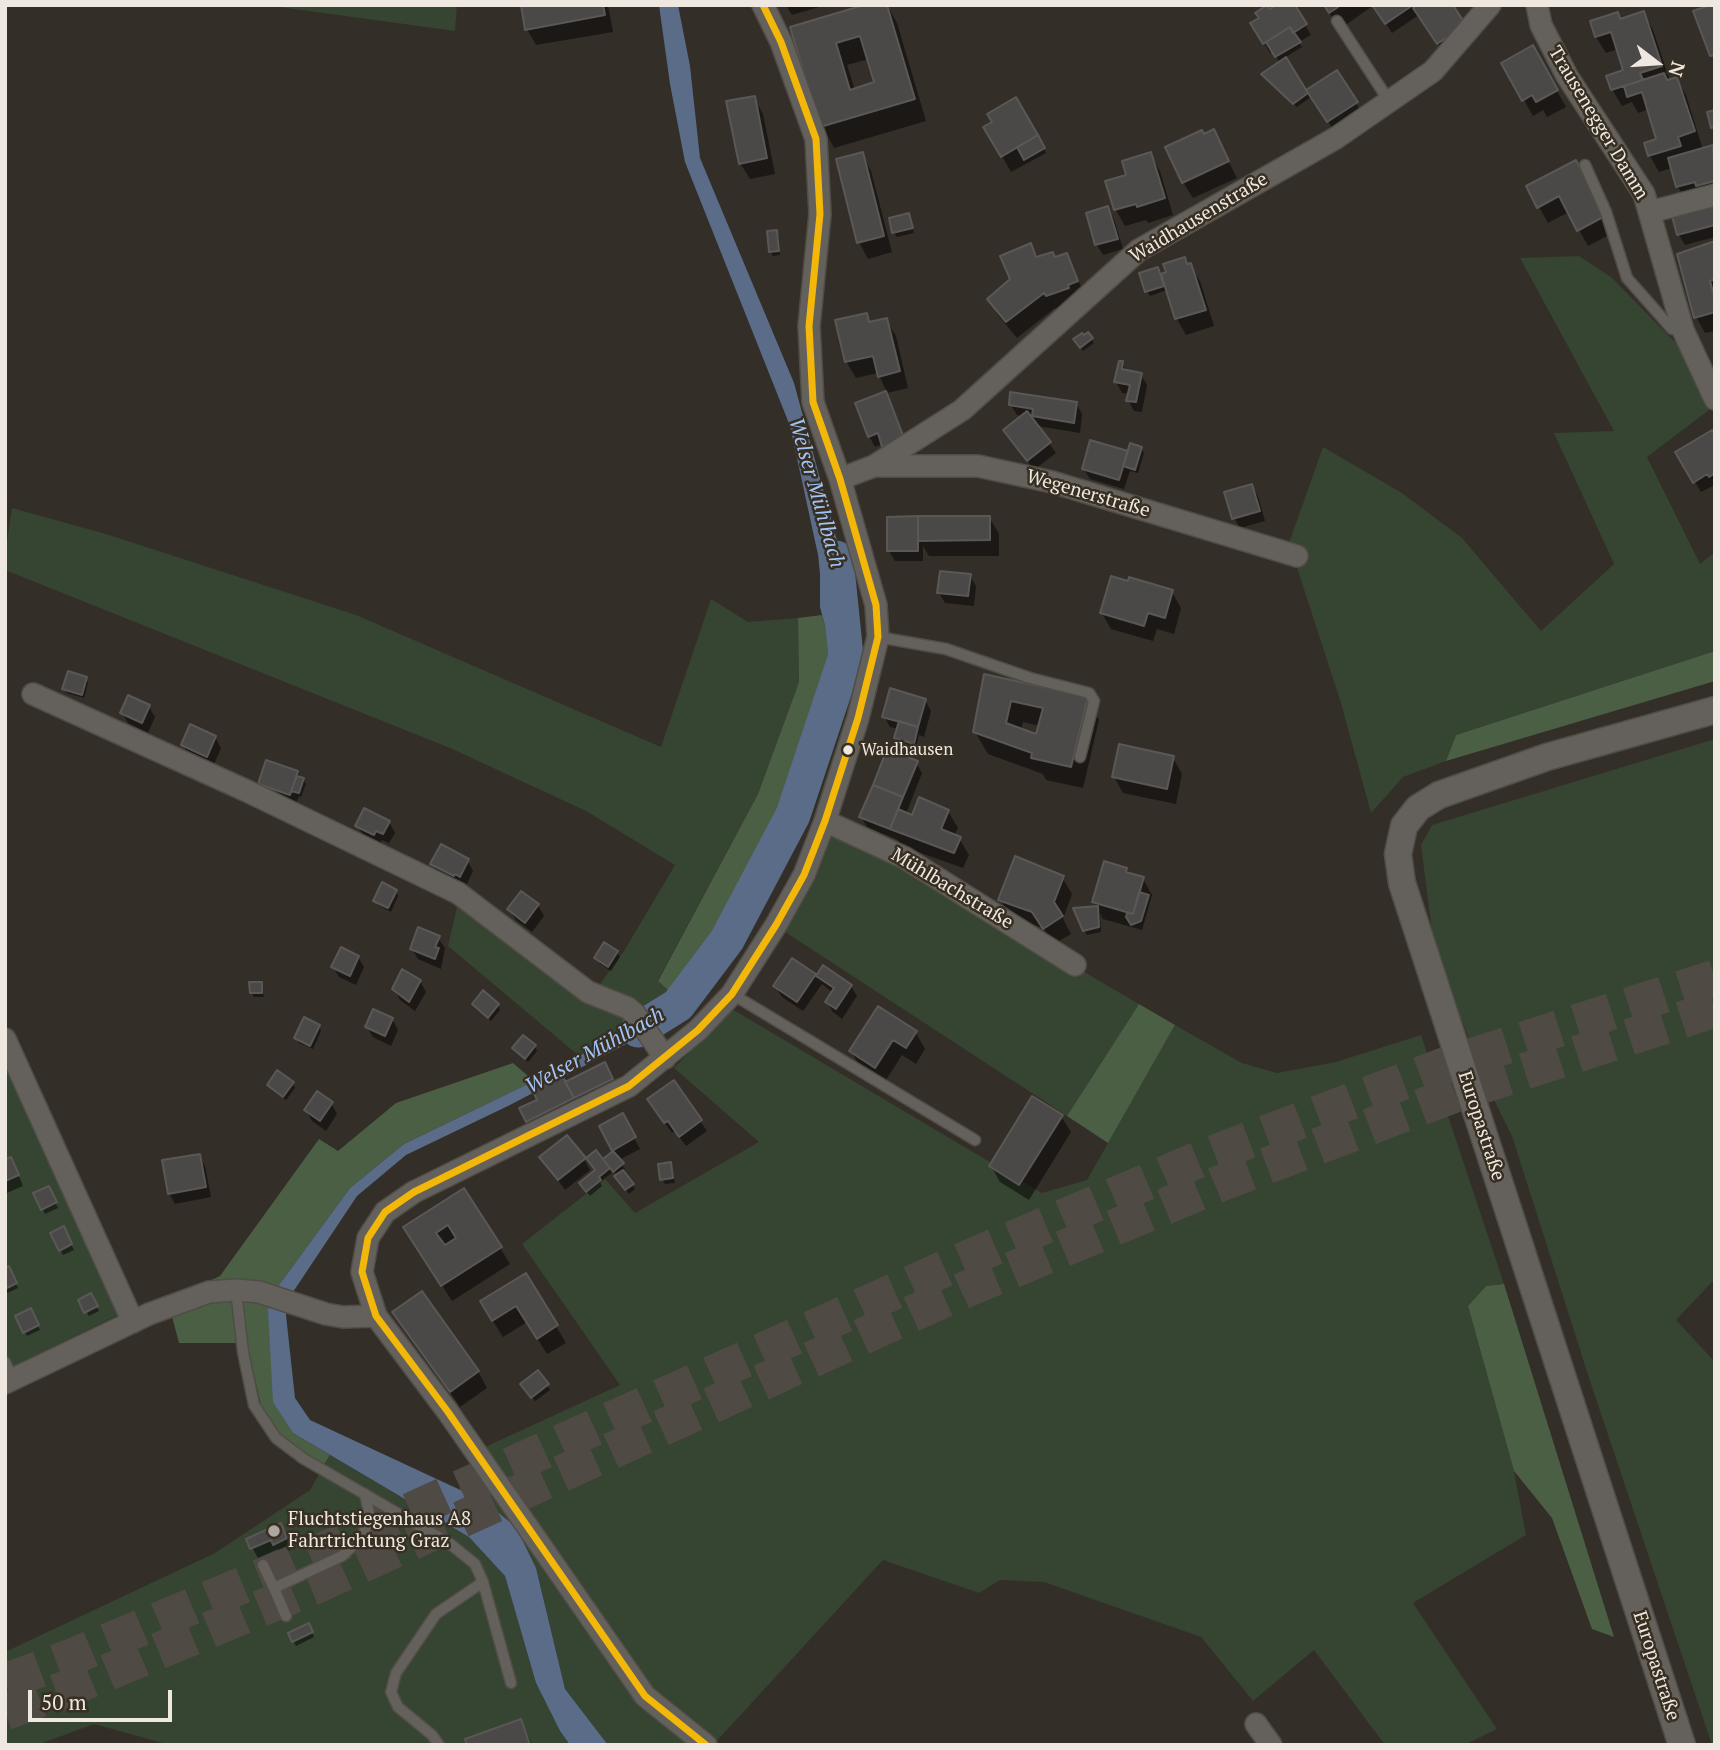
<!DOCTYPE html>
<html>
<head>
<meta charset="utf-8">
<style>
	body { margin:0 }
	#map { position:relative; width:1720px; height:1750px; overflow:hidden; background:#332e28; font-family:"PT Serif",serif }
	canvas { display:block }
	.frame { position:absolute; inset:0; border:7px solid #eee8e0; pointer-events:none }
	.north { position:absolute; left:1622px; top:28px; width:70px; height:70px; -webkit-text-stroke:5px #382f23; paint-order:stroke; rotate:107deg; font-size:19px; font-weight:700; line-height:28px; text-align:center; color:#eee8e0 }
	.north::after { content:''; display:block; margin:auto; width:24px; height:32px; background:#eee8e0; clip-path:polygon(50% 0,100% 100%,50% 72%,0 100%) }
	.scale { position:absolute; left:28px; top:1690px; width:144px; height:32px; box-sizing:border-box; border:4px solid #eee8e0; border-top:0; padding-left:9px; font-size:21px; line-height:24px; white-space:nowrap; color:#eee8e0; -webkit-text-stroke:5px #382f23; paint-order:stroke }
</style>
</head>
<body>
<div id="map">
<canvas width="1720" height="1750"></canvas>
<div class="frame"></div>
<div class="north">N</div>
<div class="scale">50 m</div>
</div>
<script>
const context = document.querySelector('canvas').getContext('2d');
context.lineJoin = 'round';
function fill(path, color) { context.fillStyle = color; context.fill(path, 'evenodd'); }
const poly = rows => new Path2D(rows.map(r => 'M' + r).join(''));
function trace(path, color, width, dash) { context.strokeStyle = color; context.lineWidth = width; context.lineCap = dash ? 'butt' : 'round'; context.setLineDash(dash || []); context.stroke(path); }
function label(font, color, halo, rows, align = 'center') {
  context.font = font + ' "PT Serif",serif'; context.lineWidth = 5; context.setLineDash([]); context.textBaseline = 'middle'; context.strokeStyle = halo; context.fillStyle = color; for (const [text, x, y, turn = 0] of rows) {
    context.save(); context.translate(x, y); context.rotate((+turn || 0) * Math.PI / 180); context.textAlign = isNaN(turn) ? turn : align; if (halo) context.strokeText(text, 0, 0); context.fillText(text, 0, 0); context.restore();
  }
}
const green = poly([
	[265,5,457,5,455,31],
	[1579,256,1611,277,1678,345,1709,410,1647,457,1700,564,1715,552,1715,651,1456,735,1446,761,1403,777,1371,813,1341,703,1289,543,1323,447,1402,493,1462,538,1541,631,1614,564,1554,433,1614,431,1520,258],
	[12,508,106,534,356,615,661,747,711,599,748,622,798,618,799,682,758,794,658,980,676,997,641,1021,579,1056,448,946,460,894,592,995,624,951,675,865,586,811,450,748,5,570,5,554],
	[1715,739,1715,1279,1676,1320,1715,1362,1715,1745,1712,1745,1590,1381,1512,1136,1488,1088,1434,948,1421,845,1432,825],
	[831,824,1139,1004,1067,1116,779,928],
	[732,1009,1042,1193,1087,1180,1175,1025,1242,1063,1277,1073,1336,1062,1421,1035,1504,1284,1486,1286,1468,1306,1514,1471,1526,1535,1413,1603,1497,1729,1464,1745,1385,1745,1314,1650,1253,1701,1201,1637,1044,1582,1000,1580,979,1593,883,1560,713,1745,608,1745,565,1689,536,1568,516,1527,484,1501,459,1489,485,1447,620,1385,522,1244,605,1179,635,1213,759,1142,674,1068],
	[5,1058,120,1314,5,1370],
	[330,1455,469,1537,505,1576,536,1683,560,1731,570,1745,170,1745,94,1724,37,1745,5,1745,5,1652,215,1553,310,1490]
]);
const forest = poly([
	[822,615,832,652,786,809,723,932,676,997,658,981,758,794,799,682,798,618],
	[1715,651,1715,681,1446,761,1456,735],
	[1139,1004,1175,1025,1108,1143,1067,1116],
	[513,1063,534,1081,404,1144,350,1188,276,1289,293,1433,330,1455,324,1465,290,1449,264,1419,247,1343,179,1343,168,1301,220,1276,319,1139,338,1151,396,1103],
	[1504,1284,1614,1637,1592,1629,1552,1518,1514,1471,1468,1306,1486,1286]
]);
const water = poly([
	[659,5,678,5,690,66,700,158,794,383,839,548,846,656,793,815,727,940,678,1005,643,1035,510,1105,406,1155,357,1196,289,1298,286,1315,295,1398,310,1420,484,1501,516,1527,536,1568,565,1689,608,1745,570,1745,560,1731,536,1683,505,1576,469,1537,293,1433,273,1402,268,1310,276,1289,350,1188,404,1144,534,1081,641,1022,676,997,723,932,786,809,832,652,820,607,820,564,790,426,685,162,670,84]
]);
const shadow = poly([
	[523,5,608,5,613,32,536,45,527,29],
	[786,5,826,5,792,15],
	[887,5,897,23,926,121,834,148,822,126,793,28],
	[869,59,877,83,855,90,847,65],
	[1293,5,1311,35,1299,42,1302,47,1284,58,1306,93,1356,103,1362,113,1335,132,1312,96,1297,107,1263,74,1280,63,1273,51,1270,53,1253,23,1270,11],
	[1324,5,1451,5,1465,26,1445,54,1419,15,1392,33,1374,5,1340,29],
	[1644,13,1653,30,1670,81,1676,79,1686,95,1703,150,1712,147,1715,152,1715,193,1684,197,1678,187,1672,168,1659,172,1650,156,1646,144,1659,140,1649,109,1638,113,1632,102,1622,106,1612,89,1626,71,1618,49,1606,53,1596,37,1592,22,1617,14,1621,21],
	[1532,47,1566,107,1547,117,1543,110,1533,116,1503,63],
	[754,98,763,114,775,174,750,179,740,163],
	[1015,100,1046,153,1011,172,986,128,994,123],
	[1213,131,1237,178,1193,198,1183,182,1203,136],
	[862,154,871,171,892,252,868,259,859,242],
	[1150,154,1160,171,1173,215,1148,223,1146,220,1125,226,1116,210,1107,182,1128,176],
	[1575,162,1613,233,1588,246,1569,212,1548,223,1539,207],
	[1715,206,1715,237,1685,245,1679,235,1674,217],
	[1108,208,1114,219,1123,249,1103,255,1097,245,1088,214],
	[909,215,914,233,897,237,894,232],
	[776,232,779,236,780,255,773,256,770,251],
	[1715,243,1715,331,1705,333,1696,317],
	[1031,245,1038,258,1055,259,1066,255,1086,297,1057,312,1055,308,1017,338,998,315,989,299,1012,280],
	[1185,259,1200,281,1214,326,1186,335,1177,319,1167,290,1150,296,1147,291,1157,269,1161,276,1168,273],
	[866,315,871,323,886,320,896,336,908,388,887,393,878,373,856,378,846,361],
	[1088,334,1094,343,1083,351,1078,344],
	[1122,363,1127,372,1141,375,1147,385,1142,412,1134,411,1128,400,1130,394,1122,393,1116,382],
	[885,393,909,449,890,456,883,444,875,447,869,436],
	[1076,403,1082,414,1080,433,1037,426,1056,453,1034,470,1005,430,1023,416,1017,415,1011,405],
	[1715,438,1715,485,1701,492,1677,452],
	[1141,448,1144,453,1138,473,1130,471,1124,489,1090,479,1083,468],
	[1252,486,1258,496,1265,521,1240,528,1234,518],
	[989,517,999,534,999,556,929,556,923,546,923,561,895,561,889,551,889,518],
	[970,576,976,586,974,606,945,603,939,593],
	[1129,583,1172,592,1181,608,1174,634,1157,629,1153,641,1111,629,1101,612],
	[985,676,1086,698,1099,720,1083,788,1046,780,1043,774,988,754,975,732],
	[1023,722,1040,726,1038,736,1021,730],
	[86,678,88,683,84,698,67,693,64,689],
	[925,700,931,711,924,737,919,735,916,747,899,743,896,738,898,729,890,727,884,716],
	[149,707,155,717,148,733,128,723,122,713],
	[215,737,221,748,213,767,189,756,183,745],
	[1173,758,1182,774,1176,804,1123,793,1114,777],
	[916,763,922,773,906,814,913,817,948,811,958,828,954,836,959,838,969,855,963,868,901,846,898,840,867,827,861,817],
	[297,772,306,784,301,797,299,796,295,805,266,794,260,784],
	[389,822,395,833,389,843,382,840,380,844,364,836,357,826],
	[467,860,473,871,466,886,439,875,432,864],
	[1126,869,1129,875,1143,879,1152,895,1142,930,1103,919,1100,913,1101,932,1087,935,1084,930,1097,908,1094,902],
	[1062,877,1072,894,1063,919,1071,934,1054,944,1043,928,1010,916,1000,899],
	[396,891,398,896,391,912,378,905,375,901],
	[538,905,544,916,532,932,516,920,509,909],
	[438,938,445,948,441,969,418,959,412,949],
	[617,952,620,957,611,971,599,963,596,958],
	[358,957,364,967,356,985,339,977,333,967],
	[824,967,851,986,857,996,842,1019,833,1012,827,1002,833,993,822,984,803,1011,782,997,775,986,815,975,817,978],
	[420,981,426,992,415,1011,400,1000,394,989],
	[261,984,264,997,254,997,251,992],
	[474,1004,498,1005,500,1010,491,1021],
	[392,1019,398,1030,391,1046,373,1037,367,1027],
	[319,1026,321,1031,313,1049,299,1043,296,1038],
	[916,1033,925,1049,916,1064,902,1055,884,1083,860,1067,851,1051],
	[535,1046,537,1051,528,1062,514,1048],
	[610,1075,618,1090,533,1131,527,1121,539,1100,565,1084],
	[292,1083,295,1088,286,1100,271,1089,269,1085],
	[674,1083,707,1131,686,1146,675,1131,672,1133,656,1110],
	[331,1103,337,1114,326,1131,312,1121,306,1110],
	[622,1115,640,1149,619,1160,625,1169,622,1171,635,1189,629,1194,614,1171,600,1182,602,1186,590,1196,584,1188,603,1161,615,1152,601,1127],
	[1061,1116,1071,1132,1029,1200,1000,1182,991,1166],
	[199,1155,205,1166,211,1197,175,1204,169,1193],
	[542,1157,584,1159,590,1170,565,1190],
	[5,1161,16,1169,23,1186,7,1193],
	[670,1164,675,1183,665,1184,662,1179],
	[48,1188,58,1208,45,1214,35,1194],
	[464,1190,510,1264,452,1301,415,1243],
	[63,1229,74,1250,63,1255,53,1234],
	[9,1268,18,1288,5,1294,5,1270],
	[525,1275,566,1343,547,1354,527,1322,503,1337,491,1318],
	[91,1296,99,1311,89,1316,80,1301],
	[30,1311,40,1330,27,1336,17,1317],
	[395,1313,478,1371,487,1388,460,1407],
	[547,1385,550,1390,535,1401,525,1389],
	[286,1536,292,1549,281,1554,278,1549,258,1558,248,1540],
	[311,1630,314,1637,296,1646,290,1634],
	[521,1721,532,1745,469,1745]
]);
const river = poly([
	[638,1030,678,1005,727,940,793,815,846,656,836,558]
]);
const building = poly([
	[521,5,603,5,605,15,525,30,521,5],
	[864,5,887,5,915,99,820,127,790,27,864,5],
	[860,36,874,82,850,90,836,43,860,36],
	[1267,5,1270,9,1276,5,1295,5,1307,24,1293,33,1290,27,1263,44,1250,23,1259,18,1255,13,1267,5],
	[1324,5,1341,5,1329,13,1324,5],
	[1372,5,1413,5,1385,24,1372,5],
	[1417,5,1453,5,1466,25,1437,44,1413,8,1417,5],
	[1710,5,1715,5,1715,55,1710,56,1693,11,1710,5],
	[1644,11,1662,66,1640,73,1643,80,1611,90,1606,76,1623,70,1611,32,1595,37,1590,21,1618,12,1620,19,1644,11],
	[1290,27,1301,42,1275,57,1266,42,1290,27],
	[1533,45,1558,90,1536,102,1532,95,1522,101,1501,63,1533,45],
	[1286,57,1308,93,1293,104,1261,74,1286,57],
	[1337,70,1358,102,1327,122,1306,90,1337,70],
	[1664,73,1667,80,1677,77,1695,131,1678,137,1681,146,1648,156,1644,143,1656,139,1642,92,1627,97,1624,86,1664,73],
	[755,96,767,158,739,164,726,101,755,96],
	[1016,97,1038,135,1001,157,983,127,992,122,987,114,1016,97],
	[1715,110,1715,127,1711,128,1707,112,1715,110],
	[1214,129,1229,161,1182,183,1165,147,1202,130,1204,134,1214,129],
	[1038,135,1045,148,1024,160,1017,147,1038,135],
	[1713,145,1715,181,1696,186,1695,182,1676,187,1668,158,1713,145],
	[863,152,884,236,857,243,836,159,863,152],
	[1151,152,1165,198,1137,207,1136,204,1114,210,1105,181,1126,175,1122,161,1151,152],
	[1576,160,1605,216,1577,231,1559,196,1537,208,1526,186,1576,160],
	[1715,204,1715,225,1677,235,1672,216,1715,204],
	[1108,206,1118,239,1095,245,1086,213,1108,206],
	[909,213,913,228,892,233,889,218,909,213],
	[777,230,779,251,769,252,767,231,777,230],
	[1715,241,1715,279,1710,281,1715,299,1715,312,1694,318,1677,254,1715,241],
	[1031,243,1036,257,1053,252,1055,257,1067,253,1078,281,1068,285,1069,288,1046,296,1044,293,1006,322,987,299,1010,279,1000,256,1031,243],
	[1185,257,1187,264,1191,263,1206,310,1175,319,1161,274,1166,272,1163,264,1185,257],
	[1158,267,1164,286,1145,292,1139,273,1158,267],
	[867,313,869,322,887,318,900,371,878,377,873,356,845,362,835,320,867,313],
	[1088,332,1093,338,1080,348,1073,339,1082,333,1084,335,1088,332],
	[1119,361,1123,361,1122,369,1142,373,1136,402,1126,401,1130,385,1114,382,1119,361],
	[886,391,904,438,882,447,878,433,868,437,855,403,886,391],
	[1010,392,1077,402,1074,423,1032,416,1033,409,1009,405,1010,392],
	[1027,411,1051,442,1027,461,1003,430,1027,411],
	[1712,430,1715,435,1715,473,1709,477,1707,474,1693,483,1675,452,1712,430],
	[1090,440,1128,451,1119,480,1082,469,1090,440],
	[1130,443,1142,447,1135,470,1123,466,1130,443],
	[1252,484,1260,511,1232,519,1224,492,1252,484],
	[918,516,990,516,990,540,918,541,918,516],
	[918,516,918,551,887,551,887,517,918,516],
	[940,571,971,574,968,596,937,593,940,571],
	[1111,576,1128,581,1129,577,1173,590,1165,618,1148,613,1144,626,1100,613,1111,576],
	[68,671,87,677,82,695,62,689,68,671],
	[984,674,1088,697,1071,767,1031,758,1032,753,973,732,984,674],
	[1011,701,1043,708,1036,734,1006,723,1011,701],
	[890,688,926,699,918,727,882,717,890,688],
	[128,695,150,705,142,723,120,713,128,695],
	[899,721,918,727,914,744,894,738,899,721],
	[190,724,216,736,207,757,181,745,190,724],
	[1119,744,1174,756,1167,789,1112,777,1119,744],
	[887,749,918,761,903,797,873,785,887,749],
	[266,760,298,771,290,795,258,784,266,760],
	[297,776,304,778,299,793,291,791,297,776],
	[873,785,903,797,890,829,859,817,873,785],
	[919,797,949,810,941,829,961,837,954,853,890,829,898,809,912,815,919,797],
	[364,808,390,821,383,834,376,831,374,835,355,826,364,808],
	[441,844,469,859,460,877,455,874,454,876,430,864,441,844],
	[1015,856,1064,876,1054,902,1063,916,1043,929,1032,912,998,900,1015,856],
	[1104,861,1127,868,1126,872,1144,877,1133,914,1092,902,1104,861],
	[382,882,397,890,388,908,373,901,382,882],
	[521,891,539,904,525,923,507,909,521,891],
	[1139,892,1149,895,1141,921,1131,925,1126,917,1127,913,1133,914,1139,892],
	[1098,906,1099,927,1083,931,1073,908,1098,906],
	[418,927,440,936,435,947,439,948,435,959,410,949,418,927],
	[604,942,618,951,608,967,594,958,604,942],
	[341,947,359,956,350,976,331,967,341,947],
	[792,958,816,974,797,1002,773,986,792,958],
	[823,965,852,985,836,1009,825,1002,834,988,816,976,823,965],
	[402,969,421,980,409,1002,392,989,402,969],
	[249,982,262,982,262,993,250,993,249,982],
	[483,990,499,1004,488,1018,472,1004,483,990],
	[878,1006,917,1031,906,1048,893,1040,875,1068,849,1051,878,1006],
	[373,1009,393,1018,385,1036,365,1027,373,1009],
	[304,1017,320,1025,310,1046,294,1038,304,1017],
	[523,1035,536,1045,525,1059,512,1048,523,1035],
	[605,1062,613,1079,574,1098,565,1082,605,1062],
	[277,1070,294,1082,283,1097,267,1085,277,1070],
	[563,1077,574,1098,526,1122,519,1108,537,1100,533,1091,563,1077],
	[674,1080,702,1120,679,1137,668,1121,664,1123,647,1099,674,1080],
	[317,1091,333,1102,320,1121,304,1110,317,1091],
	[1032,1096,1063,1115,1019,1185,989,1166,1032,1096],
	[623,1113,636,1137,612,1151,599,1126,623,1113],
	[567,1135,586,1158,558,1180,539,1157,567,1135],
	[596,1150,610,1168,599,1177,601,1180,586,1192,579,1183,595,1170,586,1158,596,1150],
	[613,1151,624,1163,613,1172,603,1159,613,1151],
	[200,1154,206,1187,168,1194,162,1160,200,1154],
	[11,1157,19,1175,5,1181,5,1159,11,1157],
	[671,1162,673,1178,660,1180,658,1164,671,1162],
	[623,1170,634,1184,625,1190,614,1176,623,1170],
	[49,1186,57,1202,41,1210,33,1193,49,1186],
	[464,1188,502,1247,441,1286,403,1227,464,1188],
	[448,1225,456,1238,445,1245,436,1233,448,1225],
	[64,1226,72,1244,59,1251,50,1233,64,1226],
	[9,1266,17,1283,5,1289,5,1268,9,1266],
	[526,1273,558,1325,537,1339,516,1306,492,1321,480,1301,526,1273],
	[422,1291,479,1371,450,1392,392,1312,422,1291],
	[91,1293,98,1306,84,1313,78,1300,91,1293],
	[31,1308,39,1325,23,1333,15,1316,31,1308],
	[538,1370,549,1384,531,1398,520,1384,538,1370],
	[281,1523,287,1538,273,1545,271,1540,250,1549,246,1539,281,1523],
	[309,1623,313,1632,292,1642,288,1633,309,1623],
	[521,1719,530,1745,467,1745,465,1739,521,1719]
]);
const motorwayTunnel = poly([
	[5,1682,74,1656,309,1557,957,1263,1207,1156,1449,1064,1715,978],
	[5,1712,82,1683,317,1585,962,1291,1216,1185,1458,1093,1715,1009]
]);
const service = poly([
	[1337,21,1389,101],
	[1585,165,1606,212,1627,278,1672,329,1683,330],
	[878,637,946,649,1030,678,1089,693,1094,701,1080,757],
	[732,994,975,1140],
	[236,1290,243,1352,254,1405,276,1438,304,1459,449,1543,475,1564,483,1582],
	[5,1362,13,1379],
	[263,1565,274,1588],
	[286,1616,274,1588,342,1556,361,1538,370,1517,365,1494],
	[439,1745,432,1735,398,1707,391,1692,396,1673,436,1614,483,1582,511,1683]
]);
const minor = poly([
	[1537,5,1541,25,1567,76,1644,194,1683,330,1715,399],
	[1650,212,1715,195],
	[874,466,978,466,1052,482,1297,556],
	[840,479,874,466,962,410,1139,250,1336,138,1433,71,1490,5],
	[33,694,247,791,458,893,588,992,628,1008,635,1014,665,1058],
	[825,821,905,858,1075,965],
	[5,1039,133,1322],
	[5,1383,149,1314,209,1292,236,1290,259,1292,326,1314,343,1317,376,1316],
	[1256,1724,1271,1745],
	[706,1745,645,1696,448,1412,376,1316,362,1272,368,1238,385,1212,414,1192,629,1086,698,1030,732,994,776,925,804,875,825,821,858,718,878,637,876,605,840,479,813,402,809,326,820,214,816,139,781,42,763,5]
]);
const tertiary = poly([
	[1682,1745,1402,883,1398,854,1404,826,1418,808,1439,795,1547,757,1715,710]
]);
const bus1 = poly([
	[706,1745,645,1696,448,1412,376,1316,362,1272,368,1238,385,1212,414,1192,629,1086,698,1030,732,994,776,925,804,875,825,821,858,718,878,637,876,605,840,479,813,402,809,326,820,214,816,139,781,42,763,5]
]);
const markers = [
	[848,750,6,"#eee8e0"],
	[274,1531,7,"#ada7a0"]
];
const busNames = [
	["Waidhausen",861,750]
];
const streetNames = [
	["Trausenegger Damm",1598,123,59],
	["Waidhausenstraße",1199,218,-31],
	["Wegenerstraße",1088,494,16],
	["Mühlbachstraße",952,889,31],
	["Europastraße",1481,1126,72],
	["Europastraße",1656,1666,72]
];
const poiNames = [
	["Fluchtstiegenhaus A8",288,1520],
	["Fahrtrichtung Graz",288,1542]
];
const waterNames = [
	["Welser Mühlbach",816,493,74],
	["Welser Mühlbach",595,1051,-29]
];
fill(green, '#364432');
fill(forest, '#4b5f45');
fill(water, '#5a6c88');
fill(shadow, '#0007');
trace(river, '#5a6c88', 35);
fill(building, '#4b4848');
trace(building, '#5a5757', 2);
trace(motorwayTunnel, '#4f4a44', 37, [37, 18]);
trace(service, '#504d46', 13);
trace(minor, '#504d46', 24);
trace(tertiary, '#504d46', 29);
trace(service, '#64605c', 10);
trace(minor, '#64605c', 21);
trace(tertiary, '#64605c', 26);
trace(bus1, '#f2b708', 7);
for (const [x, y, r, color] of markers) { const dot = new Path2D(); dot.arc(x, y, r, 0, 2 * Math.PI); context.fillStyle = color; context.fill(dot); trace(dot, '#382f23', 2.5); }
label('17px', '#eee8e0', '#382f23', busNames, 'left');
label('19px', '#eee8e0', '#382f23', streetNames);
label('19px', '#eee8e0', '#382f23', poiNames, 'left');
label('italic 21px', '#a0c3f8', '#382f23', waterNames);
</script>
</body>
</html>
